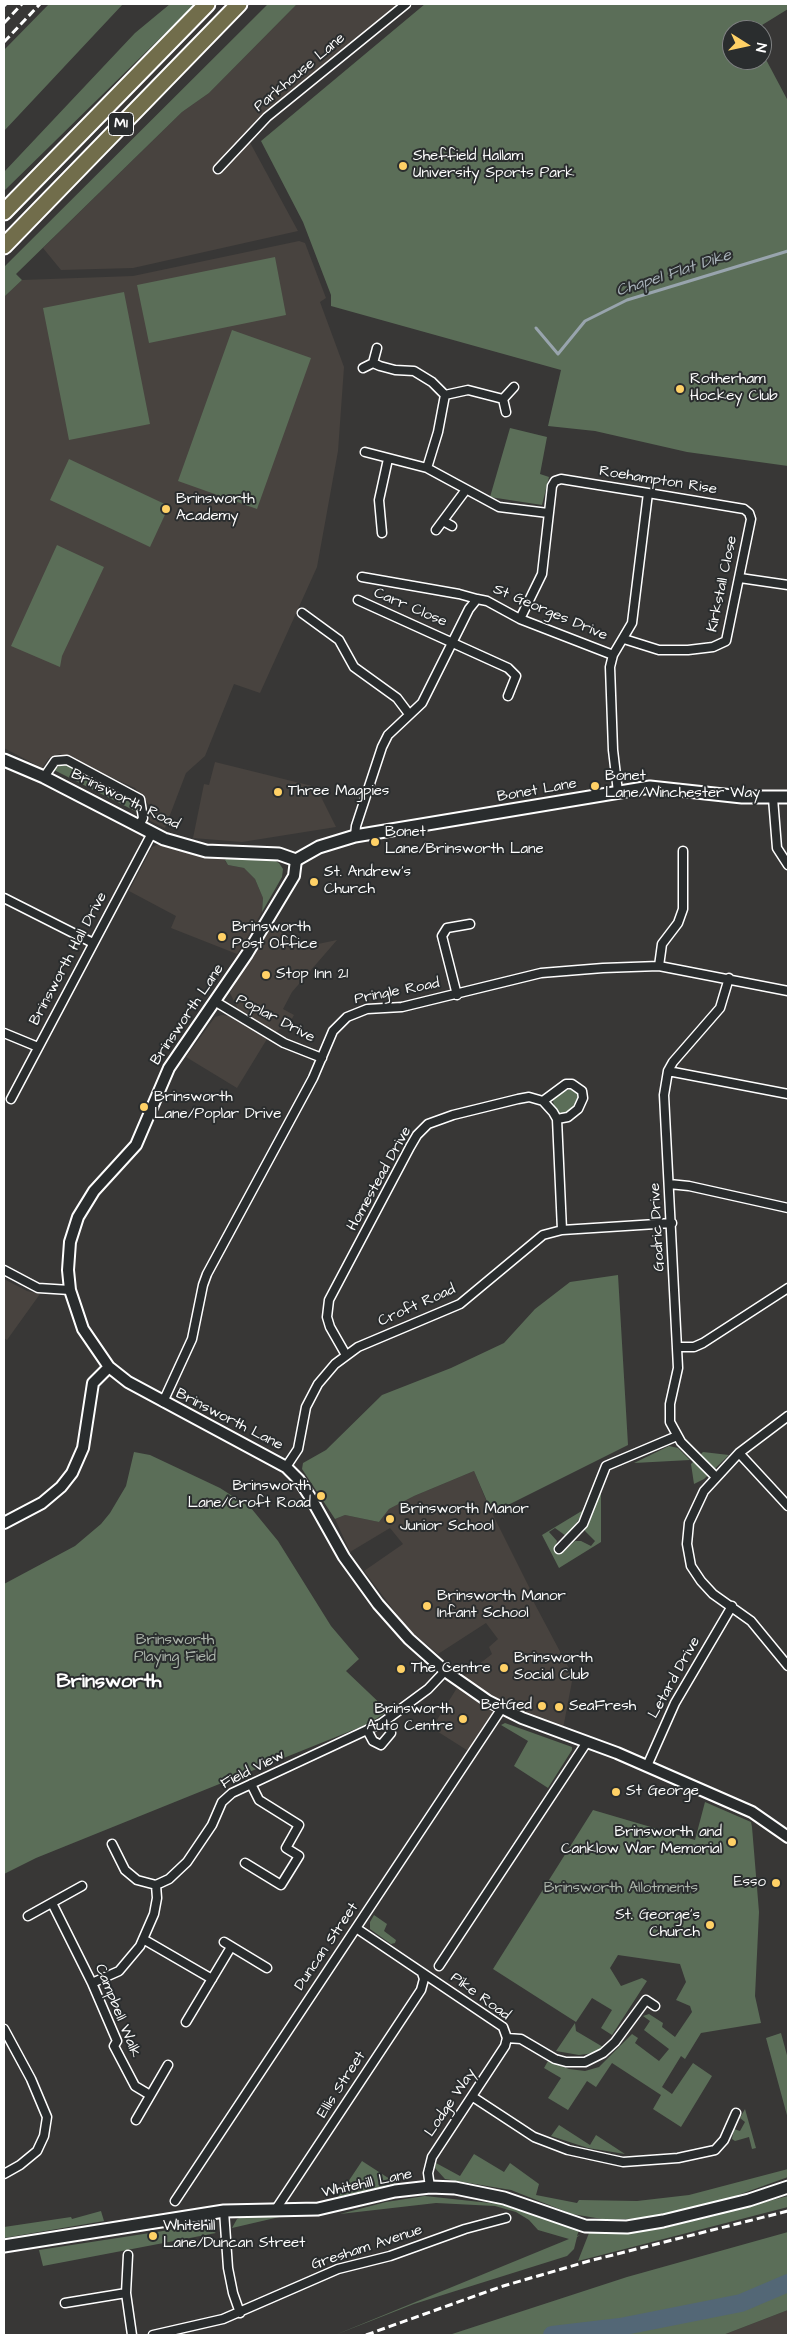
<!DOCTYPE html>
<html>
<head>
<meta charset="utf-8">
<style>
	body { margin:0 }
	#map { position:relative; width:792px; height:2339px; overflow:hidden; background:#383736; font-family:"Architects Daughter",sans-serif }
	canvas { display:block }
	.frame { position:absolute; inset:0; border:5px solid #fff; pointer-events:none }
	.north { position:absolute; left:722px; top:20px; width:50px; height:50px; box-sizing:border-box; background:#2a2d2e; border:1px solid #7f8182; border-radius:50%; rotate:100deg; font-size:14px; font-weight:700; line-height:20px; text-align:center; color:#fff }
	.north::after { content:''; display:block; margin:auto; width:18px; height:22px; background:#ffd166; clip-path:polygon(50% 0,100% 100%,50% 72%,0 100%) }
</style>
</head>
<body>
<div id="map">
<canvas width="792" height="2339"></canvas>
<div class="frame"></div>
<div class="north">N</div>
</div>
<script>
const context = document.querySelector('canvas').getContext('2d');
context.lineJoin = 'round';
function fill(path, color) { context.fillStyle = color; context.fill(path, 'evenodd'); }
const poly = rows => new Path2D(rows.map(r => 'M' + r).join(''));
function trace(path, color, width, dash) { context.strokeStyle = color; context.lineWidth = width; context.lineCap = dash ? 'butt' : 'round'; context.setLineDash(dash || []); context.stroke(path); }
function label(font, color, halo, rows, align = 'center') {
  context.font = font + ' "Architects Daughter",sans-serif'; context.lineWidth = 4; context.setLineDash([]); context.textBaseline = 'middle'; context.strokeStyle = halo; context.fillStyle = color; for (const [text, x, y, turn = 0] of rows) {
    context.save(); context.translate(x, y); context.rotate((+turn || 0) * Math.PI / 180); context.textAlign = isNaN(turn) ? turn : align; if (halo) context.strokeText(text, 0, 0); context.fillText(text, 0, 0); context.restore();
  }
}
const built = poly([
	[297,4,407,4,247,137,298,231,133,268,61,270,43,248,182,112,209,93],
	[299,241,305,243,326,298,320,302,344,367,338,451,317,567,260,693,234,684,205,756,186,773,165,828,150,821,150,806,135,788,60,754,49,758,42,768,4,748,4,297,22,280,133,276],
	[215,762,316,787,336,827,242,842,193,838,204,784,209,785],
	[159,844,227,858,225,861,228,865,244,868,255,879,263,898,262,912,237,954,171,928,176,916,129,891,152,847],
	[269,925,303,944,305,940,313,945,337,940,292,992,283,1009,294,1015,289,1024,275,1032,238,1009,230,993],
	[222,1015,229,1016,267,1039,237,1088,186,1057,215,1017],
	[4,1279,27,1291,40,1294,7,1340,4,1338],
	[474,1471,488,1505,532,1593,530,1595,573,1676,562,1734,503,1709,473,1754,432,1728,465,1675,492,1654,489,1647,498,1639,486,1623,438,1654,408,1629,364,1571,403,1544,390,1528,350,1552,335,1519,345,1515,379,1522,389,1509,414,1496],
	[788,2310,788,2335,723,2335]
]);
const green = poly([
	[49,4,123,4,4,131,4,50],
	[170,4,195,4,4,191,4,172,135,33],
	[268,4,297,4,209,93,182,112,16,274,22,280,4,297,4,267],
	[425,4,788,4,788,9,754,30,732,30,732,60,762,60,762,52,788,101,788,466,687,452,595,431,548,426,561,370,331,306,331,295,303,222,261,141],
	[275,257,286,315,149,343,137,285],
	[124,292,150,424,69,440,43,308],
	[232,330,311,358,257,509,178,481],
	[510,428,547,437,540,474,549,477,542,505,490,497],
	[69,459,169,506,150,547,50,500],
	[57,545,104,567,62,656,60,667,11,646],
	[66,765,134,799,139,805,137,812,54,770,59,766],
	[227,858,270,858,279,863,283,869,282,877,262,912,263,898,255,879,244,868,228,865,225,860],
	[572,1088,578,1093,578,1101,568,1113,562,1114,554,1107,553,1100,555,1096],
	[618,1275,628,1445,492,1513,474,1471,414,1496,389,1509,379,1522,345,1515,335,1519,302,1469,303,1463,326,1450,382,1395,451,1368,504,1343,535,1309,570,1282],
	[669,1446,678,1448,690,1460,634,1463],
	[134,1452,150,1455,220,1488,251,1508,278,1541,331,1626,359,1659,346,1671,388,1711,368,1724,36,1858,4,1874,4,1584,75,1546,101,1524,110,1513,126,1486],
	[703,1452,729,1455,704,1479,694,1484,691,1464],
	[601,1489,601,1542,559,1568,542,1535,585,1509,569,1535,566,1536,555,1528,549,1532,557,1541,555,1549,561,1553,575,1541,581,1541,591,1546,595,1541,585,1531,585,1527,594,1510],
	[505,1723,572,1747,572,1750,548,1788,514,1766,528,1741,501,1725],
	[705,1802,751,1822,752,1827,759,1912,755,1996,761,2023,701,2033,685,2059,681,2056,662,2087,672,2094,693,2063,712,2076,681,2127,653,2109,661,2095,612,2063,596,2087,587,2081,568,2110,548,2098,561,2078,544,2068,548,2061,569,2069,585,2071,599,2067,632,2034,638,2038,635,2043,659,2061,669,2049,644,2030,650,2021,643,2016,649,2014,663,2023,662,2027,675,2037,692,2012,690,2006,676,2000,686,1982,680,1964,618,1955,610,1968,621,1986,642,1978,647,1981,612,2035,601,2028,612,2010,592,1998,576,2022,493,1969,593,1810,695,1840],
	[374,1915,387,1924,384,1931,396,1940,395,1943,391,1944,370,1929,370,1922],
	[575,2023,576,2031,603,2047,594,2053,579,2055,556,2051],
	[781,2033,788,2059,788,2119,766,2038],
	[745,2109,756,2148,752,2149,749,2137,735,2141,732,2139,734,2129,740,2131,745,2122,740,2118],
	[559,2125,590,2145,596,2135,625,2154,588,2148,551,2136],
	[474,2154,504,2172,510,2163,539,2184,536,2195,577,2203,579,2200,637,2201,689,2195,788,2169,788,2177,727,2199,670,2213,645,2218,608,2220,572,2214,511,2190,445,2179,435,2168,436,2163,460,2176],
	[362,2161,396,2183,338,2197],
	[425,2196,499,2204,579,2230,577,2236,580,2235,577,2237,574,2249,567,2256,414,2304,335,2335,569,2239,538,2230,529,2220,516,2212,495,2206,436,2203,340,2214,386,2202],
	[788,2196,788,2207,578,2261,589,2233,661,2229],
	[101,2211,104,2221,4,2238,4,2227,71,2217,72,2219],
	[288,2215,232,2228,237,2219,244,2216],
	[202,2225,216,2233,43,2266,39,2250],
	[788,2232,788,2310,723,2335,449,2335,627,2277]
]);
const stream = poly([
	[536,328,558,354,585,321,627,300,788,251]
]);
const river = poly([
	[552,2335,620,2327,741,2303,788,2283]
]);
const minor = poly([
	[218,169,267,117,406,4],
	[377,348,373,363,380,366,395,370,414,371,432,382,445,395,468,390,503,399,506,412],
	[363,368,373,363],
	[503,399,514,387],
	[365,452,427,468,499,507,548,513],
	[427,468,438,432,445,395],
	[443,521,452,526],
	[436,530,465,491],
	[382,533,379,500,388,459],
	[362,577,459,594,477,599],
	[740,578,788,585],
	[358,600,508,668,516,676,508,696],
	[302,613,339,640,354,667,397,698,409,714],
	[520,619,542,574,552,486,555,481,561,479,648,493,744,509,749,513,751,519,726,641,713,647,688,650,659,650,624,639],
	[44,777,55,761,67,760,140,799,143,818,139,826],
	[618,792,613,750,610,667,613,655,632,623,648,493],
	[773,798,777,848,788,865],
	[355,836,356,826,382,747,388,735,422,703,469,609,477,599,487,601,520,619,613,655],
	[4,898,93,943],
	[659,966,662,944,678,923,683,909,683,851],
	[457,995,442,936,447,928,470,924],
	[216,1002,284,1043,322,1058],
	[4,1033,38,1047],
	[668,1071,788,1094],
	[11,1099,152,833],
	[543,1101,566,1084,572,1084,582,1091,583,1098,578,1109,568,1117,557,1119],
	[669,1184,689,1186,788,1208],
	[4,1270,38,1288,70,1290],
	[677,1347,694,1347,703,1343,788,1288],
	[346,1355,330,1327,327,1317,329,1300,410,1147,417,1135,428,1124,453,1115,518,1099,529,1097,543,1101,553,1112,557,1119,562,1230],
	[163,1402,192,1339,203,1285,207,1274,313,1078,333,1031,347,1017,367,1009,402,1007,541,973,603,968,659,966,788,991],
	[788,1416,739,1453,704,1491,689,1523,687,1544,691,1566,701,1581,713,1594,751,1621,788,1666],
	[739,1453,788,1506],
	[286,1467,298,1449,306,1407,318,1384,335,1364,358,1347,460,1304,543,1235,562,1230,672,1223],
	[716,1477,681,1442,670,1422,670,1404,678,1368,664,1095,668,1071,673,1062,720,1008,729,978],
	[559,1549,583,1524,606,1466,677,1436],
	[367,1730,373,1741,381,1745,391,1733],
	[647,1766,675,1703,732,1606],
	[112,1844,125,1870,137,1880,156,1885],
	[245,1863,281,1885,299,1856,286,1848,299,1825,259,1800,251,1784],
	[156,1885,169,1879,187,1862,212,1825,222,1802,232,1793,382,1723,428,1689,445,1671],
	[52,1903,92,1983,117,2041,114,2046,135,2086,150,2095],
	[28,1916,82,1886],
	[356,1928,503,2027,507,2038,521,2039,555,2059,566,2062,585,2062,603,2053,615,2042,646,2000,655,2006],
	[143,1939,212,1979],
	[224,1942,267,1968],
	[439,1966,587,1742],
	[92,1983,119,1971,140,1946,154,1914,157,1898,156,1885],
	[186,2022,231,1947],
	[4,2029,31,2079,47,2117,44,2136,37,2151,20,2165,4,2174],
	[473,2097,534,2137,568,2150,623,2162,678,2158,715,2150,724,2140,736,2113],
	[136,2120,168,2065],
	[430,2187,428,2173,432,2157,505,2046,507,2038],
	[175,2201,502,1708],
	[276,2209,421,1990,424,1979,422,1973],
	[224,2211,228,2268,233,2293,240,2313],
	[128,2255,126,2293,132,2335],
	[65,2303,126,2293],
	[153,2335,223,2319,338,2269,390,2256,465,2229,506,2218]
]);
const tertiary = poly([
	[296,860,294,876,247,954,169,1068,136,1145,94,1191,78,1217,70,1242,68,1270,70,1290,83,1329,109,1367,128,1382,286,1467,299,1480,312,1500,344,1557,378,1604,409,1639,445,1671,488,1701,522,1718,617,1753,752,1812,788,1837],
	[4,1523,42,1503,61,1487,72,1473,83,1448,93,1383,109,1367]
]);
const secondary = poly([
	[4,760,44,777,164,839,206,851,279,854,296,860,319,847,355,836,650,787,742,797,788,797],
	[4,2246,224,2211,318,2209,395,2191,430,2187,455,2188,504,2198,585,2226,627,2227,663,2221,749,2200,788,2187]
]);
const motorway = poly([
	[4,212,207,4],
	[4,246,239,4]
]);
const rail = poly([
	[4,6,6,4],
	[4,23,22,4],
	[4,42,40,4],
	[366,2335,500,2287,589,2261,788,2211]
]);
const markers = [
	[403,166,5,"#ffd166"],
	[680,389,5,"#ffd166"],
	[166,509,5,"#ffd166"],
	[595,786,5,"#ffd166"],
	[278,792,5,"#ffd166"],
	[375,842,5,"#ffd166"],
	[314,882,5,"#ffd166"],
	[222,937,5,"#ffd166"],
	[266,975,5,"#ffd166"],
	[144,1107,5,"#ffd166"],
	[321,1496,5,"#ffd166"],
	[390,1519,5,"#ffd166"],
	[427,1606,5,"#ffd166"],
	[504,1668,5,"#ffd166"],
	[401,1669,5,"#ffd166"],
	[542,1706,5,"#ffd166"],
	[559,1707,5,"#ffd166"],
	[463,1719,5,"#ffd166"],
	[616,1792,5,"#ffd166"],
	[732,1842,5,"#ffd166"],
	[776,1883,5,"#ffd166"],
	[710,1925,5,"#ffd166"],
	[153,2236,5,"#ffd166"]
];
const shields = [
	[121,124,25]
];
const shieldNames = [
	["M1",121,124]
];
const streetNames = [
	["Parkhouse Lane",300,73,-40],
	["Roehampton Rise",658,481,9],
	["Kirkstall Close",723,584,-78],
	["Carr Close",410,608,23],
	["St Georges Drive",550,613,23],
	["Bonet Lane",537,791,-10],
	["Brinsworth Road",125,800,26],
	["Brinsworth Hall Drive",69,959,-62],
	["Pringle Road",397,992,-11],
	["Brinsworth Lane",188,1015,-56],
	["Poplar Drive",275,1019,28],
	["Homestead Drive",380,1179,-61],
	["Godric Drive",658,1227,-93],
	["Croft Road",417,1306,-24],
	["Brinsworth Lane",229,1420,27],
	["Letard Drive",675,1678,-61],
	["Field View",253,1770,-27],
	["Duncan Street",327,1947,-56],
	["Pike Road",480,1997,36],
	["Campbell Walk",117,2011,68],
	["Ellis Street",342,2085,-57],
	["Lodge Way",451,2103,-56],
	["Whitehill Lane",367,2184,-12],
	["Gresham Avenue",367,2248,-18]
];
const poiNames = [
	["Sheffield Hallam",413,157],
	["University Sports Park",413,174],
	["Rotherham",690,380],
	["Hockey Club",690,397],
	["Brinsworth",176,500],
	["Academy",176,517],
	["Bonet",605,777],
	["Lane/Winchester Way",605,794],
	["Three Magpies",288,792],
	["Bonet",385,833],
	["Lane/Brinsworth Lane",385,850],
	["St. Andrew's",324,873],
	["Church",324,890],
	["Brinsworth",232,928],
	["Post Office",232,945],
	["Stop Inn 21",276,975],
	["Brinsworth",154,1098],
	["Lane/Poplar Drive",154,1115],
	["Brinsworth",311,1487,"right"],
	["Lane/Croft Road",311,1504,"right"],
	["Brinsworth Manor",400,1510],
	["Junior School",400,1527],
	["Brinsworth Manor",437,1597],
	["Infant School",437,1614],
	["Brinsworth",514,1659],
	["Social Club",514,1676],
	["The Centre",411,1669],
	["BetGed",532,1706,"right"],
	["SeaFresh",569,1707],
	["Brinsworth",453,1710,"right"],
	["Auto Centre",453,1727,"right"],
	["St George",626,1792],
	["Brinsworth and",722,1833,"right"],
	["Canklow War Memorial",722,1850,"right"],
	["Esso",766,1883,"right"],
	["St. George's",700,1916,"right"],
	["Church",700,1933,"right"],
	["Whitehill",163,2227],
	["Lane/Duncan Street",163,2244]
];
const parkNames = [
	["Brinsworth",175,1641],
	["Playing Field",175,1658],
	["Brinsworth Allotments",621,1889]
];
const waterNames = [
	["Chapel Flat Dike",674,274,-18]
];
const districtNames = [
	["Brinsworth",109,1683]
];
fill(built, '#48433f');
fill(green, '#5b6e58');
trace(stream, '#98a4ad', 3);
trace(river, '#536776', 18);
trace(minor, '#fff', 11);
trace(tertiary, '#fff', 14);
trace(secondary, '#fff', 15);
trace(motorway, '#fff', 19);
trace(minor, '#2a2d2e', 8);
trace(tertiary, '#2a2d2e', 10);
trace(secondary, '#2a2d2e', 11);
trace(motorway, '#716d4b', 15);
trace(rail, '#fff', 3, [8, 4]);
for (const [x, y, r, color] of markers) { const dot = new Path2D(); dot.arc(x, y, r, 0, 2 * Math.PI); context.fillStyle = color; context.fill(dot); trace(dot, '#2a2d2e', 2); }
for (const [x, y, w] of shields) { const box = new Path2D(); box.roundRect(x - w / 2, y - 11.5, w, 23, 4); context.fillStyle = '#2a2d2e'; context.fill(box); trace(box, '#fff', 1); }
label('bold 14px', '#fff', null, shieldNames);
label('15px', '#fff', '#2a2d2e', streetNames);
label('15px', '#fff', '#2a2d2e', poiNames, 'left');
label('15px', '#adb6ac', '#2a2d2e', parkNames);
label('italic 16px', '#a9b3ba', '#2a2d2e', waterNames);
label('bold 20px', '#fff', '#2a2d2e', districtNames);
</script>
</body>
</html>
